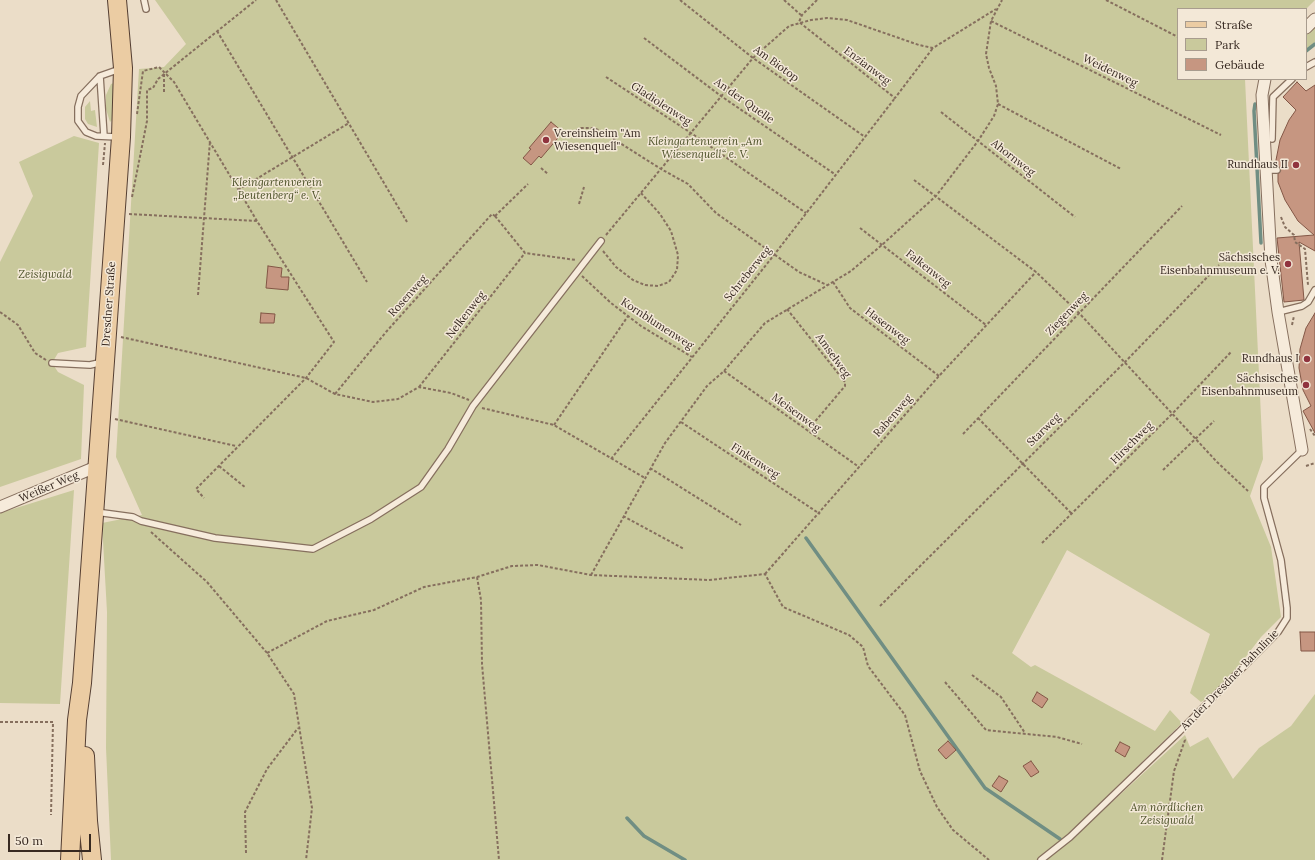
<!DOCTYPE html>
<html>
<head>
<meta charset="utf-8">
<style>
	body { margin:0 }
	#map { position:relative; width:1315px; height:860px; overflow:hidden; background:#ebddc8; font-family:Lora,serif }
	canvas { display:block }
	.legend { position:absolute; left:1177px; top:8px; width:130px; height:72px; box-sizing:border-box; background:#f3e8d7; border:1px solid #a89c8e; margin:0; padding:5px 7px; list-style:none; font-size:12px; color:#372921 }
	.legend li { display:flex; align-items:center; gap:8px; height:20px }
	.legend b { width:20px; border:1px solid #a89c8e }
	.scale { position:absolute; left:8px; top:834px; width:83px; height:18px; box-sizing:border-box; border:2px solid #372921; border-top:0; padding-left:5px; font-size:12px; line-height:14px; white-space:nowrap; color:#372921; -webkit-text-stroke:3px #f3e8d7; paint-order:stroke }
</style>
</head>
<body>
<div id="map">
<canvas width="1315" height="860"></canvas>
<ul class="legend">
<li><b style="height:5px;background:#ebcca3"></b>Straße</li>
<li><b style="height:11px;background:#c9c99c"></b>Park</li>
<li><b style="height:11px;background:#c69681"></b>Gebäude</li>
</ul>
<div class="scale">50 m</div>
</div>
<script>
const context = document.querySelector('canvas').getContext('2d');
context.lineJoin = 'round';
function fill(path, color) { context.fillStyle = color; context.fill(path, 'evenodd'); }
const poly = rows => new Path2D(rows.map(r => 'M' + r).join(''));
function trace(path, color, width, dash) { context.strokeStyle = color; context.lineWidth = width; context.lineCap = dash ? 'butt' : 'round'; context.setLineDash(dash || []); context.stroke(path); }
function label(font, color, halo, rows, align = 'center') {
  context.font = font + ' Lora,serif'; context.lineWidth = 3; context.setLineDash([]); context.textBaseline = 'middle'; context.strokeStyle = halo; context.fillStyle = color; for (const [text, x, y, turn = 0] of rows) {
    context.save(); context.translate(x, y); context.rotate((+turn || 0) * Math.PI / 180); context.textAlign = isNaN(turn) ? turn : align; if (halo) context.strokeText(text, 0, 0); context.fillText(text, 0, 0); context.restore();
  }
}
const green = poly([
	[155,0,1315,0,1306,9,1178,9,1178,79,1245,79,1263,459,1250,496,1271,547,1281,617,1261,637,1218,693,1201,702,1190,693,1210,634,1067,550,1012,653,1031,667,1035,665,1155,731,1170,710,1182,723,1106,797,1111,803,1185,735,1190,747,1208,737,1233,779,1259,748,1291,726,1315,694,1315,860,111,860,106,748,107,612,102,523,142,515,116,457,139,69,164,67,186,44],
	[1315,27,1315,42,1306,49,1306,35],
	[114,83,114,118,110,122,106,109,106,95,111,84],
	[90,101,91,111,95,110,97,127,88,124,85,119,85,107],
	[74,136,99,143,86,347,58,353,52,363,58,372,84,385,81,459,0,487,0,262,33,196,19,162],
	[74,490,60,704,0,703,0,513]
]);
const stream = poly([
	[1306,51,1315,44],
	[1255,104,1254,111,1261,243],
	[806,538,985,788,1060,839],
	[627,818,644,836,685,860]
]);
const building = poly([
	[1297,82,1306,91,1315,85,1315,251,1299,242,1304,300,1284,302,1277,238,1314,235,1298,221,1285,200,1278,182,1278,174,1281,170,1277,166,1276,160,1280,140,1289,120,1296,110,1283,97,1297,82],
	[551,122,563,132,541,158,539,156,531,165,523,158,531,149,529,148,551,122],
	[268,266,282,268,281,277,289,277,288,290,266,288,268,266],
	[261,313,275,314,274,323,260,323,261,313],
	[1315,313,1315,433,1303,411,1311,406,1303,390,1299,368,1300,349,1306,328,1315,313],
	[1300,632,1315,632,1315,651,1301,651,1300,632],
	[1037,692,1048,699,1042,708,1032,701,1037,692],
	[948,741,956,750,946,759,938,750,948,741],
	[1120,742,1130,747,1125,757,1115,751,1120,742],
	[1031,761,1039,772,1031,777,1023,766,1031,761],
	[999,776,1008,781,1001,792,992,786,999,776]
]);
const path = poly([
	[276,0,407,222],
	[680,0,753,58,865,137],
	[784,0,801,15],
	[817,0,802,15,799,22,895,98,933,48],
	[1106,0,1178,37],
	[991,21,1221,135],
	[217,31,367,282],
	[644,38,721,96,836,175],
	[606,77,691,133,806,213],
	[164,92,164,74],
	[998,104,1121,169],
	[941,112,1075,217],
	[137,114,143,71,159,67,174,82,257,221,334,342,306,378,196,489,204,498],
	[572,133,581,128,593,128,601,131,661,169,688,184,716,213,799,272,827,285],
	[103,165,105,143],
	[541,168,548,174],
	[914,180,1036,272,1079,313,1217,462,1248,491],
	[238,190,349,123],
	[132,197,147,121,147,90,153,88,158,79,256,0],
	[579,204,584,187],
	[129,214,257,221],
	[495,216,525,253,576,260],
	[495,216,528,184],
	[1281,217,1285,227,1294,235,1295,242,1305,249,1308,285],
	[860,228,986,325],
	[606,235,753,58,789,26,811,20,827,18,847,20,919,45,933,48,996,9],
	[603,251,616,267,633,280,645,285,658,286,669,282,677,270,678,255,671,231,660,214,641,193],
	[582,276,611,303,641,326,692,357],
	[833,282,850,308,939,376],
	[198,295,210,141],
	[787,309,845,382,845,386,807,431],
	[0,312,18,325,35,353,46,360],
	[1292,325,1294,316],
	[121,337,306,378,335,394,373,402,398,399,419,387,451,393,469,400],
	[724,371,859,467],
	[419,387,525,253],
	[335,394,386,332,492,214,495,216],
	[482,408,554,425,645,478],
	[978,418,1072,514],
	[115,419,236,446],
	[681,422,820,514],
	[554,425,628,316],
	[1310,429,1315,436],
	[963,434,1182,206],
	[611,459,774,255,895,98],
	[219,466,246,488],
	[1306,466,1315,463],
	[650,468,741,525],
	[1163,470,1214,421],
	[623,516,684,549],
	[151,532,207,582,267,653,294,694,312,808,306,860],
	[1042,543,1173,413,1231,352],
	[765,574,939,376,1036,272],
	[591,575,665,443,707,386,724,371,765,323,851,271,883,244,936,196,978,141,994,116,998,104,996,86,989,68,986,54,991,21,1002,0],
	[477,577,481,600,482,664,499,860],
	[880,606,1125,362,1219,265],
	[267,653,327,621,374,610,424,587,477,577,512,566,538,565,591,575,709,580,765,574,783,607,849,635,863,647,868,666,905,715,920,771,937,807,953,830,989,860],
	[972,675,1001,697,1025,733],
	[945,682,986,730,1057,737,1082,744],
	[0,722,53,722,51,815],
	[246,853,245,812,267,769,298,728],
	[1162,860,1174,771,1185,740,1184,738]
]);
const service = poly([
	[144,0,146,9],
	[1306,67,1315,62],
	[100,76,104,136],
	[118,137,96,136,86,132,78,121,78,107,81,96,100,76,120,69],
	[1272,139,1273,97,1292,79],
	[1266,170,1277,170],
	[1278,312,1302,306,1308,302,1315,290],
	[52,363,90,365,103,362],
	[96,512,133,517,141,521,215,538,313,549,371,519,421,487,448,449,473,406,601,241],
	[1041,860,1070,837,1179,732,1278,632,1287,618,1287,608,1281,560,1264,498,1264,487,1302,450]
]);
const minor = poly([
	[1306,28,1315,19],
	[1265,79,1262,95,1271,260,1278,312,1302,450],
	[0,507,98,466]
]);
const primary = poly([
	[85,756,88,821,92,860],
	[70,860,77,720,82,683,121,137,123,68,117,0]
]);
const markers = [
	[546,140,4,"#90333e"],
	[1296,165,4,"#90333e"],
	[1288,264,4,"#90333e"],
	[1307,359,4,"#90333e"],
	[1306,385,4,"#90333e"]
];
const streetNames = [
	["Am Biotop",776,64,36],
	["Enzianweg",867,66,37],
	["Weidenweg",1110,71,26],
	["An der Quelle",744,101,35],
	["Gladiolenweg",661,104,33],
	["Ahornweg",1013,158,38],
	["Falkenweg",928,269,38],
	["Schreberweg",748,274,-51],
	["Rosenweg",408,296,-48],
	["Dresdner Straße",109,304,-86],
	["Ziegenweg",1067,314,-46],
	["Nelkenweg",466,315,-52],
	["Kornblumenweg",657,324,33],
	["Hasenweg",887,326,37],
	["Amselweg",833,356,54],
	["Meisenweg",796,413,36],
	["Rabenweg",893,416,-49],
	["Starweg",1044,430,-44],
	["Hirschweg",1132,443,-45],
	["Finkenweg",755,461,33],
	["Weißer Weg",49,487,-23],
	["An der Dresdner Bahnlinie",1230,680,-46]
];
const poiNames = [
	["Vereinsheim \"Am",554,134,"left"],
	["Wiesenquell\"",554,147,"left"],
	["Rundhaus II",1288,165],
	["Sächsisches",1280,258],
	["Eisenbahnmuseum e. V.",1280,271],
	["Rundhaus I",1299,359],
	["Sächsisches",1298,379],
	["Eisenbahnmuseum",1298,392]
];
const parkNames = [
	["Kleingartenverein „Am",705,142],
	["Wiesenquell“ e. V.",705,155],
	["Kleingartenverein",277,183],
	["„Beutenberg“ e. V.",277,196],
	["Zeisigwald",45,275],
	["Am nördlichen",1167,808],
	["Zeisigwald",1167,821]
];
fill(green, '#c9c99c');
trace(stream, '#708e83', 3.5);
fill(building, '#c69681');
trace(building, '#835746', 1);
trace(service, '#866f5e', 8);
trace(minor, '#866f5e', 13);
trace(primary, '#543e32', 20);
trace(path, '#866f5e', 2, [3, 2]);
trace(service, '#f6ebdb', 5.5);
trace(minor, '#f6ebdb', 11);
trace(primary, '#ebcca3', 18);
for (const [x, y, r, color] of markers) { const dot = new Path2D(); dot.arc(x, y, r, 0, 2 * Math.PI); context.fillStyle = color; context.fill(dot); trace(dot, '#f3e8d7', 1.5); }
label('11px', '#372921', '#f3e8d7', streetNames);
label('11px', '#372921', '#f3e8d7', poiNames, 'right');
label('italic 11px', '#4d5229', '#f3e8d7', parkNames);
</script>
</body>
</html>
